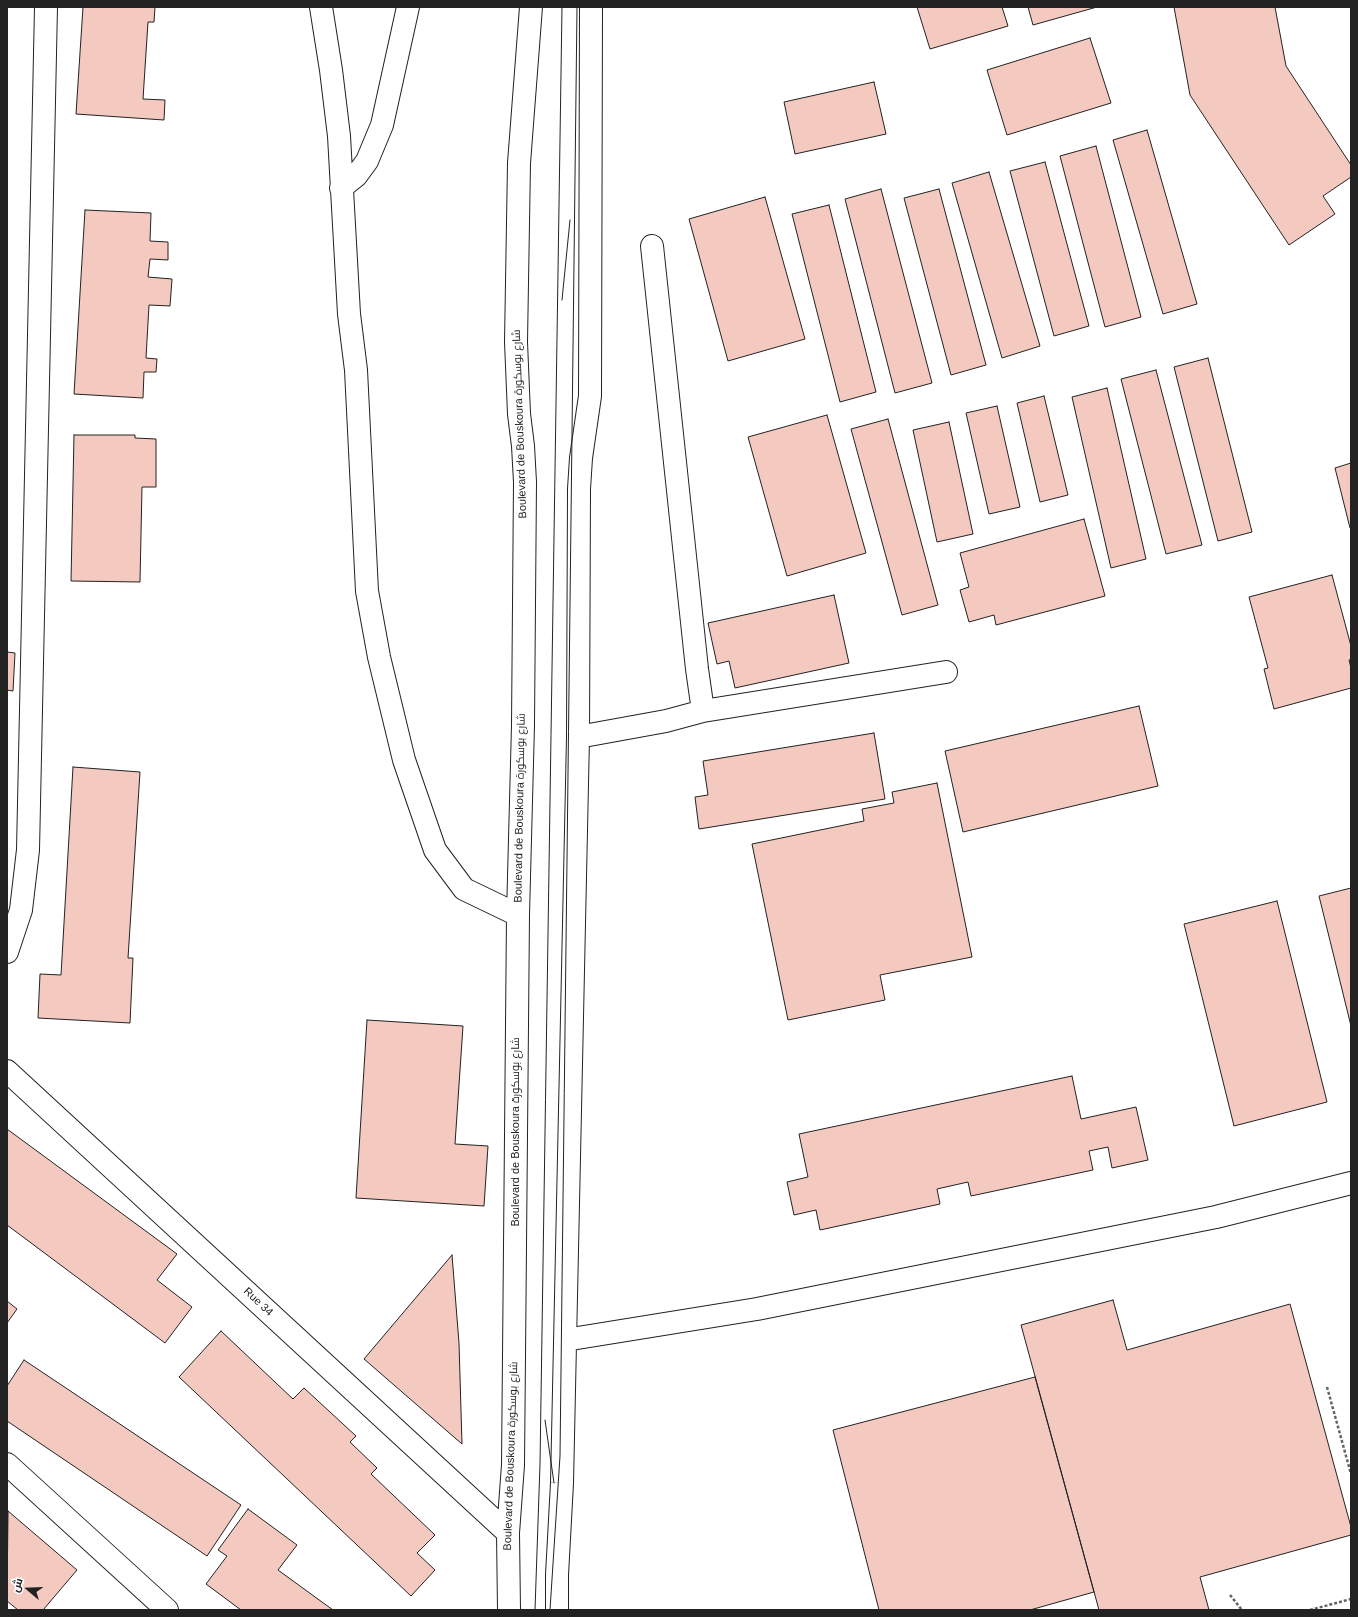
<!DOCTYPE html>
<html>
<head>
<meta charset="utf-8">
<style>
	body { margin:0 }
	#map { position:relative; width:1358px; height:1617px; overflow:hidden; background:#fff; font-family:Arial,Cairo,sans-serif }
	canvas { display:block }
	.frame { position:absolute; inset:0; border:8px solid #222; pointer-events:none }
	.north { position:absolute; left:8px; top:1569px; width:40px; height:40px; -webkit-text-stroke:3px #fff; paint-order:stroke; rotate:289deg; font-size:11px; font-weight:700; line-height:16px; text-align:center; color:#222 }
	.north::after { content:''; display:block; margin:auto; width:14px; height:18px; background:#222; clip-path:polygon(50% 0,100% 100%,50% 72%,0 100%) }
</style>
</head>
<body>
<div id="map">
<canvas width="1358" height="1617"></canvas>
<div class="frame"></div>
<div class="north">ش</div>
</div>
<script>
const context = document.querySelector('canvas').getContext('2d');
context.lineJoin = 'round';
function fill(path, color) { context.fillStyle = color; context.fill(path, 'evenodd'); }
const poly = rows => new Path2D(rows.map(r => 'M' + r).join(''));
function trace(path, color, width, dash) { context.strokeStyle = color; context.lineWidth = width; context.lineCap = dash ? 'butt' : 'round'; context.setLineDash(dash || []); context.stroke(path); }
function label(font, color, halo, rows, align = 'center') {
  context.font = font + ' Arial,Cairo,sans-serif'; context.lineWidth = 3; context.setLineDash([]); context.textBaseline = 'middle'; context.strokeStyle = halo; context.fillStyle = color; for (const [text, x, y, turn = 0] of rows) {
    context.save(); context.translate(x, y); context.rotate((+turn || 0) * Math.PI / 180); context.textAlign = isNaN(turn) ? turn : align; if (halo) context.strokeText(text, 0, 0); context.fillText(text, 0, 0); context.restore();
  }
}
const building = poly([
	[83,7,155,7,154,22,148,22,143,99,165,100,164,120,76,114,83,7],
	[917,7,1002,7,1008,26,930,49,917,7],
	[1028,7,1097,7,1033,25,1028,7],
	[1174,7,1275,7,1286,66,1351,165,1351,177,1323,196,1335,214,1289,245,1190,95,1174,7],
	[1090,38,1111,103,1007,135,987,70,1090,38],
	[874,82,886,134,795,154,784,102,874,82],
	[1147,130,1197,304,1163,314,1113,140,1147,130],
	[1096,146,1141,317,1105,327,1060,156,1096,146],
	[1045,162,1089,326,1054,336,1010,171,1045,162],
	[989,172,1040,346,1002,358,952,183,989,172],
	[881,189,932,383,895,393,845,199,881,189],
	[939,189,986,365,951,375,904,198,939,189],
	[765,197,805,339,728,361,689,219,765,197],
	[829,205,876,392,840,402,792,214,829,205],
	[85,210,151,213,150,241,168,242,168,260,150,259,148,277,172,279,170,306,149,305,146,358,157,359,156,372,144,372,143,398,74,394,85,210],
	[1208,358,1252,532,1218,541,1174,367,1208,358],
	[1156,370,1202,545,1166,554,1121,379,1156,370],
	[1107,388,1146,559,1111,568,1072,397,1107,388],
	[1044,396,1068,495,1040,502,1017,403,1044,396],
	[997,406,1020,507,989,514,966,413,997,406],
	[827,415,866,553,787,576,748,437,827,415],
	[888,419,938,605,902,615,851,429,888,419],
	[949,422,973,534,937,542,913,430,949,422],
	[74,435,135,435,135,438,156,439,156,487,142,487,140,582,71,581,74,435],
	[1351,463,1351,528,1350,528,1335,468,1351,463],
	[1084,519,1105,596,996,625,994,615,969,622,960,590,969,587,960,553,1084,519],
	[1332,575,1351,646,1351,659,1349,660,1351,668,1351,688,1274,709,1264,669,1268,668,1249,597,1332,575],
	[834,595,849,663,735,688,729,661,717,664,708,623,834,595],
	[7,652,15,653,13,691,7,690,7,652],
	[1139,706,1158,786,963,832,945,751,1139,706],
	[874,733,885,799,699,829,695,797,708,795,703,761,874,733],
	[73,767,140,772,128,958,133,958,130,1023,38,1018,40,974,61,975,73,767],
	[937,783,972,957,880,975,885,1000,788,1020,752,844,864,821,862,809,894,803,892,792,937,783],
	[1351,888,1351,1026,1319,896,1351,888],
	[1277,901,1327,1102,1234,1126,1184,924,1277,901],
	[367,1020,463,1026,455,1144,488,1146,484,1206,356,1198,367,1020],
	[1072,1076,1081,1119,1136,1107,1148,1160,1112,1168,1108,1147,1089,1151,1093,1170,971,1196,968,1182,937,1189,940,1204,820,1230,816,1210,794,1215,787,1182,808,1177,799,1134,1072,1076],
	[7,1129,177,1254,157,1280,192,1307,165,1343,7,1225,7,1129],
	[452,1255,459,1343,462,1444,364,1359,452,1255],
	[1113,1300,1127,1350,1290,1304,1351,1527,1351,1535,1200,1577,1209,1610,1099,1610,1021,1325,1113,1300],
	[7,1301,17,1309,7,1323,7,1301],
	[221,1331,293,1399,304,1388,356,1436,350,1442,377,1468,371,1474,435,1535,417,1553,435,1570,411,1596,179,1377,221,1331],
	[24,1360,241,1505,207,1556,7,1421,7,1386,24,1360],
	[1035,1377,1094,1592,1030,1610,879,1610,833,1430,1035,1377],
	[248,1509,297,1545,278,1570,333,1610,241,1610,206,1584,227,1556,218,1550,248,1509],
	[8,1511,77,1570,43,1610,18,1610,7,1601,8,1511]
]);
const path = poly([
	[1327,1387,1351,1474],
	[1230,1595,1242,1610],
	[1310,1610,1351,1599]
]);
const minor = poly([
	[321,7,331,70,339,136,349,314,356,370,367,591,379,657,404,760,435,850,464,889,518,915],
	[341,188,356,176,367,161,382,125,408,7],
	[703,711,946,672],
	[578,737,666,721,703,711,697,669,652,246],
	[7,952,21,910,28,850,46,7],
	[7,1071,508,1533],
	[565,1340,757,1309,1216,1217,1351,1183],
	[7,1464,167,1610],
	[509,1610,508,1533,513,1465,518,915,523,725,525,482,523,446,519,414,516,342,519,163,531,7],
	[557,1610,557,1575,562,1483,578,737,579,489,581,458,590,396,591,7]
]);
const tram = poly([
	[562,300,570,220],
	[545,1420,554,1483],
	[535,1610,540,1464,562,7],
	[550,1610,560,1456,577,7]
]);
const streetNames = [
	["Boulevard de Bouskoura شارع بوسكورة",520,424,-92],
	["Boulevard de Bouskoura شارع بوسكورة",520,808,-89],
	["Boulevard de Bouskoura شارع بوسكورة",516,1132,-90],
	["Rue 34",258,1302,43],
	["Boulevard de Bouskoura شارع بوسكورة",511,1456,-88]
];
fill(building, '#f3c9c0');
trace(building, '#222', 1);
trace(minor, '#222', 24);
trace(path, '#646464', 2.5, [3, 2]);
trace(minor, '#fff', 22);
trace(tram, '#222', 1);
label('11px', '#222', '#fff', streetNames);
</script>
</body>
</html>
